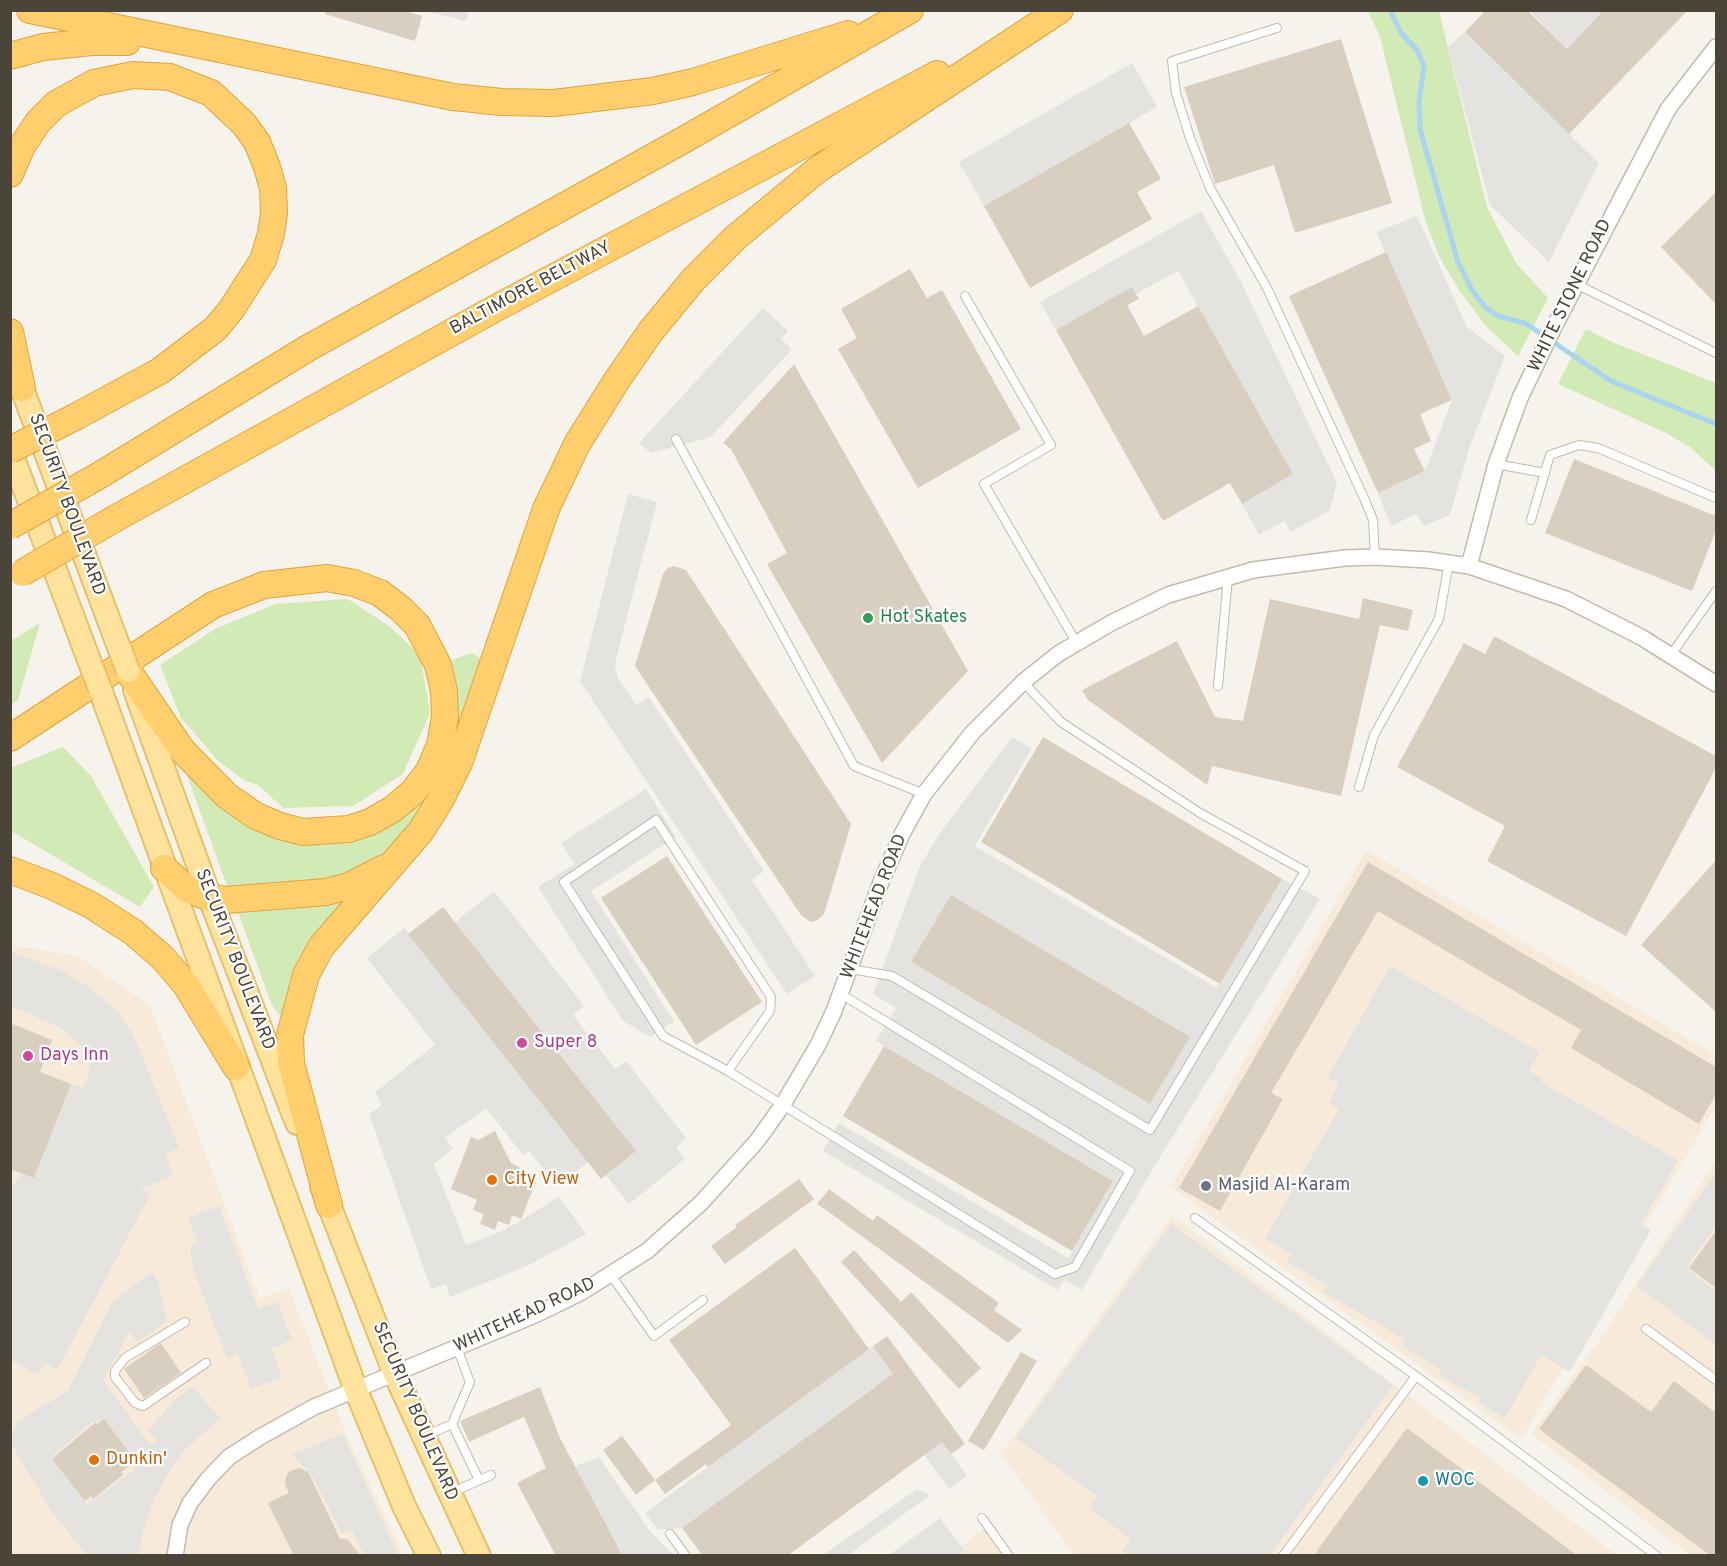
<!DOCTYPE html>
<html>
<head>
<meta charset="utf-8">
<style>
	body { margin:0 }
	#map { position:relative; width:1727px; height:1566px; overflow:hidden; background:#f6f3ec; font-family:Overpass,sans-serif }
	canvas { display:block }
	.frame { position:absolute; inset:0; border:12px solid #4b4439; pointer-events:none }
</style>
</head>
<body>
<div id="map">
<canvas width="1727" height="1566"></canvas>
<div class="frame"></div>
</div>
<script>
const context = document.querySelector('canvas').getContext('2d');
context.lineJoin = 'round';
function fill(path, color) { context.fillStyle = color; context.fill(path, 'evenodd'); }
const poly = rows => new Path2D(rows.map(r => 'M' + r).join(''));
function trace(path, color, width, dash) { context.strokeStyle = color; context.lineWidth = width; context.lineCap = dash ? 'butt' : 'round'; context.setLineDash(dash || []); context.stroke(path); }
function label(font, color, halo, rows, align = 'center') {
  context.font = font + ' Overpass,sans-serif'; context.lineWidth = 4.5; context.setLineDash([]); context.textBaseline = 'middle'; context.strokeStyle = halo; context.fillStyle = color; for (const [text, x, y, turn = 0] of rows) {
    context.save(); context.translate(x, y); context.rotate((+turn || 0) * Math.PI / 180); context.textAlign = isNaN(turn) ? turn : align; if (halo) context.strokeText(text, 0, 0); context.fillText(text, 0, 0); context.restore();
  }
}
const commercial = poly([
	[1366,850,1716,1055,1716,1105,1521,1439,1171,1187],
	[10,945,77,956,150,1005,260,1299,289,1288,347,1437,404,1555,11,1555],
	[1716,1160,1716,1555,1690,1555,1535,1437,1532,1432,1599,1341],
	[1172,1215,1617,1555,1074,1555,1001,1454],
	[985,1528,1006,1556,949,1556]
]);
const green = poly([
	[1368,11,1439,11,1487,207,1516,263,1548,298,1518,356,1485,325,1459,290,1440,258,1426,223,1380,37],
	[1586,329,1614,343,1716,383,1716,471,1690,447,1664,432,1558,384],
	[348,599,389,626,420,655,430,713,403,774,353,806,283,808,258,785,244,780,218,761,181,718,160,665,215,629,276,604],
	[40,623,18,700,11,705,11,641],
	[472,653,484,661,446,771,407,833,378,860,355,872,311,884,227,886,183,764,266,832,377,829,454,732,457,696,452,660],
	[63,747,91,776,154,887,140,907,11,831,11,768],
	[354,892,285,1018,278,1014,271,1003,236,907]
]);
const parking = poly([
	[1529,10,1604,11,1567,49],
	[425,11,469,10,469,11,466,21],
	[1465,32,1599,163,1549,262,1490,205,1448,47],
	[1132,63,1157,107,984,206,959,162],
	[1201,211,1240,280,1337,483,1330,510,1291,532,1284,521,1259,535,1242,504,1293,474,1178,271,1136,294,1132,288,1056,330,1040,302],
	[1417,216,1467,327,1505,356,1470,446,1450,515,1424,526,1416,514,1391,526,1378,493,1425,471,1452,400,1376,232],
	[763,308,788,331,781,339,792,349,711,437,651,453,639,443],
	[628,494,657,502,617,655,615,666,618,678,636,705,649,697,764,871,752,880,815,976,787,994,580,681],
	[1012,737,1032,748,975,846,1217,988,1282,879,1320,899,1157,1162,1082,1290,1064,1280,1058,1290,823,1151,839,1123,1068,1258,1113,1181,876,1041,896,1008,873,994,920,866,940,833],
	[951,895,1189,1037,1150,1104,912,963],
	[646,789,676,837,591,891,674,1022,650,1037,623,1021,538,887,575,864,561,843],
	[494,891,584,1006,573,1015,615,1069,626,1061,686,1138,676,1147,685,1159,629,1204,606,1175,635,1151,455,922],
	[404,928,588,1162,557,1186,529,1151,523,1155,486,1108,445,1138,453,1148,434,1164,466,1245,505,1230,559,1197,586,1234,527,1266,450,1297,446,1284,431,1289,369,1114,382,1105,375,1092,435,1045,367,958],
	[11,952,60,970,86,985,117,1011,134,1036,179,1148,166,1154,173,1176,139,1189,150,1195,57,1370,45,1363,38,1375,11,1360,10,1188,23,1174,34,1178,71,1084,83,1088,89,1075,89,1062,84,1049,60,1027,11,1006],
	[1390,966,1540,1052,1529,1071,1543,1079,1541,1082,1678,1160,1641,1224,1651,1230,1570,1372,1541,1355,1505,1418,1478,1402,1480,1398,1438,1374,1441,1369,1402,1346,1405,1339,1323,1292,1327,1285,1287,1262,1291,1254,1265,1239,1339,1109,1329,1103,1339,1084,1328,1077],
	[1716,1172,1716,1226,1686,1268,1716,1291,1716,1345,1637,1286],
	[219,1206,258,1309,277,1302,292,1340,271,1348,282,1377,251,1389,238,1354,227,1358,192,1266,190,1246,198,1242,188,1218],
	[1171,1224,1393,1385,1270,1555,1128,1555,1122,1551,1131,1539,1089,1508,1097,1496,1016,1438],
	[152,1272,158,1282,167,1321,138,1342,129,1332,103,1380,149,1444,155,1444,157,1440,147,1431,175,1400,192,1386,220,1418,185,1450,170,1470,154,1499,143,1531,139,1555,86,1555,51,1510,11,1444,11,1437,18,1421,68,1391,112,1302],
	[93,1421,106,1422,137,1461,134,1470,88,1504,51,1457],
	[873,1346,967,1476,949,1489,875,1387,682,1528,658,1530,645,1513],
	[343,1434,398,1555,364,1555,352,1530,342,1534,313,1477,292,1454],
	[599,1457,649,1530,673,1555,623,1555,575,1466],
	[917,1489,930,1495,848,1555,823,1555],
	[940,1518,964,1550,957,1555,889,1555]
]);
const stream = poly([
	[1390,10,1401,33,1417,50,1424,66,1419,102,1420,129,1458,262,1472,290,1485,307,1498,316,1525,323,1611,381,1716,424]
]);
const building = poly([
	[326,10,402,10,422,16,415,41,325,14],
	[1486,10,1527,10,1567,49,1604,10,1688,10,1569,134,1465,32],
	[1341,39,1392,203,1295,233,1274,165,1215,184,1184,87],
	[1129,123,1161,179,1137,192,1152,219,1030,288,984,206],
	[1716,192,1716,304,1661,247],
	[1386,252,1452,400,1420,414,1431,441,1414,449,1425,471,1378,493,1289,296],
	[910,269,927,298,942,290,1021,429,918,488,838,349,857,338,841,309],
	[1132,287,1139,299,1127,305,1144,336,1198,306,1293,474,1242,504,1230,483,1163,521,1056,330],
	[794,364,968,671,882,763,767,564,787,553,731,449,723,443],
	[1574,459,1716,516,1716,530,1692,591,1545,533],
	[674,566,686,570,851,824,824,914,816,921,810,922,801,915,635,666,663,574,668,568],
	[1363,598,1413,610,1408,631,1380,625,1341,796,1212,766,1207,785,1088,700,1082,690,1177,641,1215,717,1243,721,1270,599,1359,619],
	[1494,636,1716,756,1716,768,1626,936,1487,861,1505,826,1397,767,1464,643,1485,654],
	[1043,737,1282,879,1220,984,981,842],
	[667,856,762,1002,696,1045,601,898],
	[1716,860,1716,1012,1641,945],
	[1368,862,1716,1067,1716,1094,1699,1124,1571,1048,1581,1030,1378,911,1271,1093,1283,1099,1220,1211,1179,1188],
	[951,895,1190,1037,1150,1104,911,962],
	[443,907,636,1151,601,1179,408,934],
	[10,1023,52,1040,40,1072,71,1084,34,1178,10,1169],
	[884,1046,1113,1181,1072,1251,843,1116],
	[495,1131,511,1163,519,1167,524,1178,536,1182,521,1219,512,1215,509,1225,498,1221,495,1230,480,1224,484,1214,473,1210,477,1200,451,1189,471,1137,478,1140],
	[799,1179,814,1199,725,1264,711,1246,737,1227,735,1225],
	[829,1189,873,1221,877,1215,999,1303,994,1310,1022,1330,1008,1343,826,1210,817,1204],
	[1716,1231,1716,1288,1689,1268],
	[795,1248,869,1349,708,1467,706,1464,665,1494,655,1480,731,1425,669,1340],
	[854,1250,901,1302,911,1292,981,1368,959,1389,841,1262],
	[887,1336,965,1444,951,1454,942,1442,787,1556,703,1556,682,1528,893,1374,873,1346],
	[161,1343,181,1373,144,1398,124,1369],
	[1021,1352,1037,1361,984,1450,968,1441],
	[1586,1365,1651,1412,1674,1381,1716,1413,1716,1556,1711,1556,1539,1429],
	[540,1387,560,1438,623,1556,556,1556,517,1483,546,1468,524,1417,469,1442,460,1421],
	[104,1419,136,1461,121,1472,123,1475,93,1499,91,1496,85,1501,52,1459,96,1422,97,1424],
	[1407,1428,1578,1556,1313,1556],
	[622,1436,655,1480,636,1495,603,1450],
	[299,1468,308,1472,340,1539,347,1539,361,1556,294,1556,268,1503,289,1493,285,1484,286,1476,290,1471]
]);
const service = poly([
	[1277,28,1172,61,1176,93,1190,138,1210,188,1267,288,1364,498,1373,520,1375,557],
	[1576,284,1716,353],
	[965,296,1051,445,984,484,1076,642],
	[676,439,854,766,924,794],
	[1496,464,1545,473],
	[1531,520,1550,455,1579,445,1598,448,1716,498],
	[1671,655,1716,591],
	[1218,686,1228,577],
	[1359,787,1374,735,1439,619,1449,562],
	[850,969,892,976,1150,1130,1305,871,1200,813,1061,722,1023,682],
	[728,1071,770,1011,771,997,656,820,564,882,663,1036,728,1071,1055,1274,1075,1267,1130,1171,841,994],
	[1195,1218,1416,1376,1657,1556],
	[611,1275,654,1336,703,1300],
	[185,1322,125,1358,115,1371,115,1377,135,1403,143,1406,206,1363],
	[1646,1329,1716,1380],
	[457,1348,470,1382,452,1424,479,1480],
	[425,1436,452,1424],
	[453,1492,491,1475],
	[982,1518,1009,1556],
	[670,1534,686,1556],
	[1283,1556,1416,1376]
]);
const minor = poly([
	[1469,566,1496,464,1520,398,1554,327,1668,109,1716,47],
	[175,1556,180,1525,190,1503,208,1479,229,1457,260,1437,314,1407,537,1314,582,1292,647,1251,701,1203,757,1141,782,1106,818,1045,834,1011,881,882,902,834,924,794,973,732,1023,682,1058,654,1111,623,1168,595,1253,570,1345,558,1375,557,1428,560,1469,566,1566,599,1641,637,1716,684]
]);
const primary = poly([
	[15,370,120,650],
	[10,450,92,668],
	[100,689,356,1390,404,1506,429,1556],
	[135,690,210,898,297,1123],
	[322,1187,395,1374,479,1556]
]);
const motorway = poly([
	[30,10,453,97,502,102,554,103,653,91,693,82,848,34],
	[10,56,43,47,92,42,127,42],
	[10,174,22,146,38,122,56,104,94,83,133,75,170,77,211,93,244,124,257,142,267,167,273,188,274,213,271,234,263,260,231,310,215,329,160,371,77,416],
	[10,332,22,388],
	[100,475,308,348,687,138,910,10],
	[116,518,496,308,937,74],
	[10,738,213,605,264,585,327,578,354,583,380,593,401,609,417,625,438,665,444,691,445,717,440,745,429,771,413,792,393,809,370,822,349,829,303,832,280,826,256,816,227,796,182,750,128,671],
	[164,868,187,889,210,898,226,900,326,892,349,886,384,868],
	[10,870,52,886,91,905,133,932,163,958,186,985,236,1067],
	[329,1205,291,1063,290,1035,306,975,321,947,421,831,441,799,459,763,546,509,577,444,617,380,651,331,693,280,735,238,817,170,1060,10]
]);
const primaryBridge = poly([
	[120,650,128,671],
	[92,668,100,689]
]);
const motorwayBridge = poly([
	[10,450,77,416],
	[10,526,100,475],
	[22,573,116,518]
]);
const markers = [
	[868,618,6,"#2e9e5b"],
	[522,1043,6,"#d1479c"],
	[28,1056,6,"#d1479c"],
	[492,1180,6,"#e8710a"],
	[1206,1186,6,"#6b7280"],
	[94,1460,6,"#e8710a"],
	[1423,1481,6,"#0f9aa8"]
];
const streetNames = [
	["BALTIMORE BELTWAY",531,289,-28],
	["WHITE STONE ROAD",1571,296,-64],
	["SECURITY BOULEVARD",66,505,70],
	["WHITEHEAD ROAD",875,907,-69],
	["SECURITY BOULEVARD",234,960,69],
	["WHITEHEAD ROAD",525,1316,-25],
	["SECURITY BOULEVARD",414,1412,67]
];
const leisureNames = [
	["Hot Skates",880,618]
];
const hotelNames = [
	["Super 8",534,1043],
	["Days Inn",40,1056]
];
const foodNames = [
	["City View",504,1180],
	["Dunkin'",106,1460]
];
const worshipNames = [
	["Masjid Al-Karam",1218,1186]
];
const cultureNames = [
	["WOC",1435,1481]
];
fill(commercial, '#f7ead8');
fill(green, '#d2eab5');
fill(parking, '#e5e3e0');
trace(stream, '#a9d4f2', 5);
fill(building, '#d8cfc1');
trace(service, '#c2bbae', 10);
trace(minor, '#c2bbae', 18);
trace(primary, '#e6c16a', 26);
trace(motorway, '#e0a43c', 28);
trace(service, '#fff', 8);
trace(minor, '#fff', 15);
trace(primary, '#ffe39c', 22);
trace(motorway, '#ffcf6e', 26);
trace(primaryBridge, '#e6c16a', 26, []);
trace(motorwayBridge, '#e0a43c', 28, []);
trace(primaryBridge, '#ffe39c', 22);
trace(motorwayBridge, '#ffcf6e', 26);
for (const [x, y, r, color] of markers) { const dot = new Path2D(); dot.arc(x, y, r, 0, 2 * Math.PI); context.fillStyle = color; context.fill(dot); trace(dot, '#fff', 2); }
label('18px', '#4b4439', '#fff', streetNames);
label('18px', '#27864d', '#fff', leisureNames, 'left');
label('18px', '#b23c85', '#fff', hotelNames, 'left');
label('18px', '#c56008', '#fff', foodNames, 'left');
label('18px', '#5b616d', '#fff', worshipNames, 'left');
label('18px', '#0d838f', '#fff', cultureNames, 'left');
</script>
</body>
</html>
